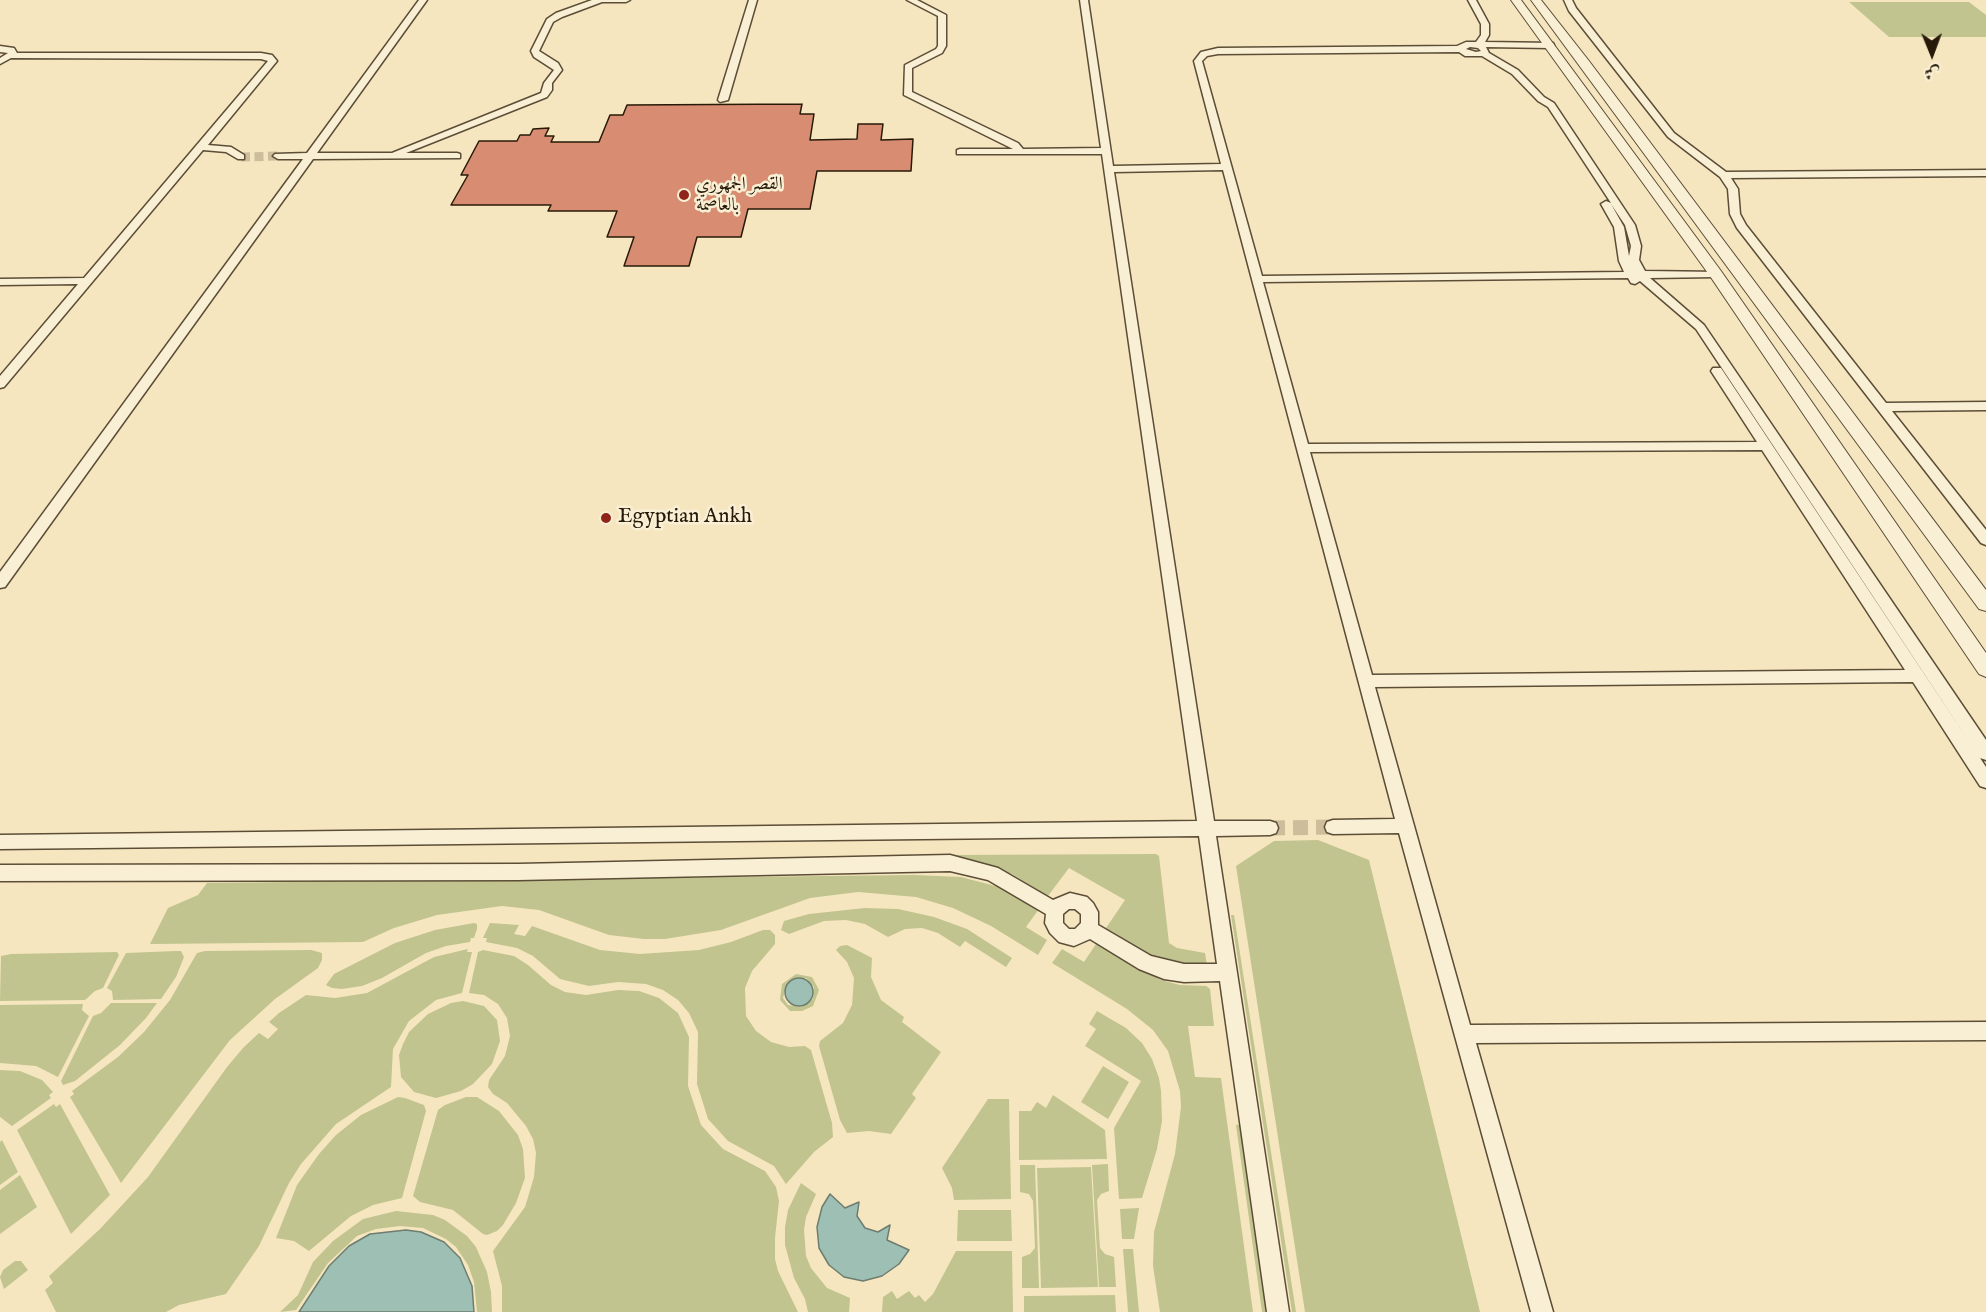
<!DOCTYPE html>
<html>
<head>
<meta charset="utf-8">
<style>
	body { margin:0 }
	#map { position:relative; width:1986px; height:1312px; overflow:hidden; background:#f6e6bf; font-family:"IM FELL English",Amiri,serif }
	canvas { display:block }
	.north { position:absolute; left:1902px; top:24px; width:60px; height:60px; -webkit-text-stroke:4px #f9efd5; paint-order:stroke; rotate:179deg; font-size:16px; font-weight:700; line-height:24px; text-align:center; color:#271a08 }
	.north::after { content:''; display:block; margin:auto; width:21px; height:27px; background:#271a08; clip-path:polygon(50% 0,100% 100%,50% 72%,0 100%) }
</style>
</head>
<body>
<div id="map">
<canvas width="1986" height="1312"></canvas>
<div class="north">ش</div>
</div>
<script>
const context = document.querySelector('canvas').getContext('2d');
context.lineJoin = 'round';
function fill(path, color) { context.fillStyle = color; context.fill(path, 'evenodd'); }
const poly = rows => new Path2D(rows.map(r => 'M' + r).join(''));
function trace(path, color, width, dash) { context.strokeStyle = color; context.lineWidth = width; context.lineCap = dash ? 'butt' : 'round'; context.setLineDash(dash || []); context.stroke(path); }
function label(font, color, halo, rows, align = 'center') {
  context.font = font + ' "IM FELL English",Amiri,serif'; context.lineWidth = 5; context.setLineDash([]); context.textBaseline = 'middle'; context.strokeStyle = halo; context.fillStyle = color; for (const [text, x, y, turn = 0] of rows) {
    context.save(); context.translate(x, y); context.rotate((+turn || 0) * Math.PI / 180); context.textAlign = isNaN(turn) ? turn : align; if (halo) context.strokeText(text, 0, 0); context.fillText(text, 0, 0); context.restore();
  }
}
const green = poly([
	[1849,2,1969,2,1986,15,1986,37,1889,37],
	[1318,840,1369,860,1480,1312,1305,1312,1236,866,1274,841],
	[1156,854,1159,856,1169,943,1177,948,1205,953,1207,965,1202,967,1164,963,1106,928,1125,900,1069,868,1048,896,1012,874,950,855],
	[914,875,961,877,1003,888,1039,909,1026,927,1047,940,1038,955,991,926,953,908,916,897,858,892,810,898,721,930,665,939,644,939,609,935,539,910,502,906,437,915,394,928,363,942,150,944,168,908,198,895,207,883],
	[865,908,898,909,934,917,967,929,1012,958,1006,967,965,941,960,947,938,933,922,928,905,929,888,937,865,924,846,920,824,921,789,934,781,930,784,921,809,914],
	[1231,915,1234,915,1296,1312,1292,1312],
	[474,923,477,924,477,929,474,938,471,938,470,942,446,946,426,953,382,978,362,986,342,989,332,988,326,985,334,974,395,943,435,930],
	[490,923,519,925,514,934,525,936,532,926,600,950,640,954,699,950,731,942,763,930,770,930,775,935,775,944,752,971,745,988,746,1016,756,1031,771,1042,789,1047,805,1046,811,1050,832,1123,833,1137,814,1152,786,1184,774,1166,728,1141,708,1119,697,1084,698,1032,689,1013,678,1000,663,990,646,984,618,982,589,986,560,979,533,956,517,948,486,942,487,938,483,938],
	[1096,944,1161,980,1180,985,1206,986,1210,989,1214,1026,1188,1026,1195,1077,1221,1078,1253,1312,1160,1312,1153,1266,1154,1232,1175,1154,1181,1107,1180,1091,1168,1051,1153,1030,1127,1009,1052,963,1062,949,1084,962],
	[847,945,872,958,871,977,881,1000,904,1017,902,1022,941,1052,912,1094,916,1098,891,1134,869,1131,847,1133,840,1120,819,1046,820,1041,843,1023,852,1005,854,978,847,962,836,950,840,946],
	[468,949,467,952,472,952,462,993,436,1000,409,1021,393,1049,391,1087,336,1124,301,1164,289,1183,259,1246,226,1294,179,1305,166,1312,56,1312,45,1290,53,1283,49,1276,100,1229,148,1177,227,1067,243,1048,259,1033,268,1039,278,1029,269,1022,279,1013,306,995,335,998,367,993,434,957],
	[311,950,322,953,322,960,318,968,275,999,230,1040,121,1183,70,1097,74,1094,72,1091,118,1057,144,1032,170,1000,197,953,205,951],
	[483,950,514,956,528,965,551,985,565,992,586,995,618,990,639,991,659,998,678,1013,689,1037,688,1086,701,1125,723,1149,765,1171,776,1187,779,1201,775,1238,775,1259,778,1271,798,1312,502,1312,502,1286,493,1251,525,1207,534,1177,536,1153,533,1139,526,1126,507,1103,493,1094,488,1087,489,1080,505,1056,510,1036,507,1018,498,1004,484,995,469,993,478,952],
	[175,951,181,951,184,957,176,977,161,999,113,1000,112,991,107,988,126,953],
	[117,952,119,955,103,988,95,991,85,1000,0,1001,1,956,11,954],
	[796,974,812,977,819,990,813,1006,802,1011,790,1011,780,1000,782,984],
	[797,978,806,978,814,987,813,999,801,1007,788,1005,783,998,786,986],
	[463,1001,484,1006,497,1020,500,1041,492,1064,473,1084,461,1091,436,1098,414,1092,401,1077,399,1055,403,1044,409,1032,428,1014,451,1003],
	[111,1003,157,1003,146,1018,120,1045,75,1081,63,1085,61,1081,93,1016,101,1013],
	[83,1004,82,1010,89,1016,58,1077,36,1066,0,1063,0,1005],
	[1097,1011,1126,1028,1142,1043,1152,1059,1159,1078,1161,1091,1162,1121,1157,1149,1142,1198,1119,1199,1114,1128,1141,1081,1085,1046,1096,1029,1089,1024],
	[1103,1066,1129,1082,1108,1119,1081,1102],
	[0,1070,20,1071,42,1080,53,1092,49,1095,51,1098,12,1126,0,1117],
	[1053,1095,1105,1130,1107,1159,1019,1160,1019,1111,1031,1111,1037,1102,1046,1108],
	[398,1097,405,1098,424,1105,426,1111,402,1198,373,1205,351,1216,309,1251,294,1241,276,1238,297,1185,319,1154,336,1135,361,1115],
	[466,1097,477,1097,499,1111,518,1135,523,1149,525,1178,516,1203,503,1225,497,1231,487,1235,483,1234,453,1210,420,1202,413,1196,438,1110,445,1105],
	[988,1099,1009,1099,1011,1199,954,1200,952,1188,942,1168],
	[54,1104,56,1107,60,1104,110,1195,71,1234,17,1130],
	[1242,1124,1269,1312,1262,1312,1236,1125],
	[2,1140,18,1172,0,1185,0,1142],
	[1108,1164,1109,1191,1101,1194,1097,1200,1100,1248,1105,1254,1114,1257,1116,1287,1099,1287,1092,1165],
	[1020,1165,1035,1165,1039,1288,1022,1288,1022,1257,1030,1254,1035,1248,1033,1201,1029,1194,1020,1192],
	[1091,1167,1098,1287,1041,1288,1037,1168],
	[20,1175,37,1207,0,1234,0,1190],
	[801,1183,816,1194,806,1217,804,1230,806,1256,811,1268,827,1288,850,1298,849,1312,808,1312,805,1299,794,1278,785,1245,785,1227,788,1210],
	[1139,1208,1134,1239,1122,1239,1120,1209],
	[958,1210,1011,1210,1012,1241,957,1241],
	[396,1211,433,1215,445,1220,467,1236,476,1247,487,1272,491,1292,492,1312,477,1312,474,1282,468,1265,456,1247,446,1239,423,1228,400,1226,376,1229,357,1236,328,1263,296,1310,280,1312,298,1295,313,1262,333,1241,363,1219],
	[1123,1249,1133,1249,1139,1312,1128,1312],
	[956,1251,1012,1251,1013,1312,882,1312,883,1297,892,1291,897,1299,909,1291,915,1298,919,1295,925,1302,933,1294],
	[15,1261,21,1261,28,1270,4,1289,0,1277,3,1270],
	[1115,1295,1116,1312,1024,1312,1024,1296]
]);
const water = poly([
	'785 992a14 14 0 1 1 28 0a14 14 0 1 1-28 0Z',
	[830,1194,845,1208,859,1202,857,1216,865,1228,878,1232,890,1225,887,1240,909,1250,899,1264,882,1276,863,1281,844,1277,829,1265,819,1248,817,1227,822,1207,830,1194],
	[406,1230,421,1232,444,1242,460,1258,472,1286,474,1312,299,1312,329,1266,349,1246,370,1234,406,1230]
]);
const building = poly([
	[802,104,800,114,814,114,810,140,857,139,858,124,883,124,881,140,913,139,911,171,817,171,810,209,748,209,741,237,697,237,689,266,624,266,634,237,607,237,617,211,548,211,551,205,451,205,468,175,461,175,479,141,517,141,520,135,530,135,533,129,549,128,545,136,554,136,551,142,599,142,610,115,623,115,627,105,802,104]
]);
const minorTunnelFar1 = poly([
	[241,157,278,156]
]);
const minorTunnel = poly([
	[1270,828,1333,827]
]);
const minor = poly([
	[419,0,427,0,317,153,392,153,541,93,544,83,554,70,534,57,531,51,547,19,556,13,592,0,630,0,626,2,602,2,562,17,553,22,539,51,558,63,562,70,552,83,552,90,547,97,406,153,457,153,460,154,460,158,313,159,5,587,0,588,0,572,303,159,278,159,273,156,275,154,307,153,419,0],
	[749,0,757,0,728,100,720,102,718,100,749,0],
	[907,0,917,0,946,15,946,46,942,53,912,68,912,92,1018,143,1023,149,1101,148,1080,0,1088,0,1113,166,1221,164,1194,61,1201,52,1218,48,1457,46,1466,42,1476,42,1481,35,1481,24,1468,0,1476,0,1489,24,1489,35,1485,42,1553,43,1554,45,1550,48,1486,47,1489,53,1518,70,1544,97,1554,103,1635,225,1641,246,1639,260,1645,271,1720,272,1721,274,1716,277,1650,278,1704,325,1986,740,1986,760,1980,758,1696,329,1640,281,1635,284,1631,283,1628,278,1263,282,1308,444,1757,442,1711,371,1713,368,1721,368,1986,767,1986,788,1980,786,1913,682,1375,687,1470,1025,1986,1022,1986,1040,1476,1043,1553,1312,1531,1312,1399,833,1333,834,1327,832,1325,827,1327,822,1333,820,1395,819,1223,170,1114,172,1214,821,1270,821,1276,823,1278,828,1276,833,1270,835,1216,836,1289,1312,1267,1312,1220,981,1184,982,1164,979,1139,969,1090,939,1074,946,1059,942,1050,933,1045,923,1046,914,988,880,950,871,518,880,0,881,0,865,518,864,950,855,998,868,1053,900,1070,893,1087,897,1093,903,1098,912,1098,925,1151,956,1184,964,1217,964,1199,836,0,849,0,835,1197,821,1102,154,957,154,957,150,960,149,1013,149,904,95,905,65,936,49,938,46,938,16,907,0],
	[1470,47,1478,48,1481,51,1476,52,1466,49,1470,47],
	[1459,52,1465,56,1482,56,1512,74,1538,101,1548,107,1611,203,1606,201,1601,204,1614,227,1619,261,1624,272,1262,276,1202,61,1207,56,1218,54,1459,52],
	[1611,204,1625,225,1631,246,1629,256,1624,227,1611,204],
	[1762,450,1905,670,1372,675,1310,452,1762,450],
	[1069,909,1075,909,1081,914,1081,923,1075,929,1069,929,1063,923,1063,914,1069,909],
	[1564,0,1572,0,1576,8,1674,133,1726,172,1986,170,1986,176,1731,178,1738,189,1740,214,1746,225,1886,403,1986,402,1986,410,1892,411,1986,530,1986,545,1981,543,1737,228,1730,214,1728,189,1720,177,1668,137,1569,11,1564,0],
	[0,46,14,48,17,53,261,53,272,55,277,61,208,145,231,147,244,155,244,159,238,159,226,152,203,150,4,387,0,388,0,376,78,284,0,285,0,279,84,278,268,61,261,59,11,58,0,64,0,58,8,53,0,52,0,46]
]);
const tertiary = poly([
	[1511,0,1521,0,1721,271,1986,653,1986,677,1979,674,1710,276,1511,0],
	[1531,0,1541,0,1589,61,1986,590,1986,611,1979,609,1531,0]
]);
const markers = [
	[684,195,6,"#8f2418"],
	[606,518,6,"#8f2418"]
];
const farPoinames = [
	["القصر الجمهوري",696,185],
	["بالعاصمة",696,206]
];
const poiNames = [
	["Egyptian Ankh",618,518]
];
fill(green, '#c1c48f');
fill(water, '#9dbfb4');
trace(water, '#6e7d6f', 1.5);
fill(building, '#d88d72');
trace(building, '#271a08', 1.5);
trace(minorTunnelFar1, '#cdbd9a', 9, [9, 4.5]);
trace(minorTunnel, '#cdbd9a', 15, [15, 8]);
trace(minor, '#5b4d36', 3);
trace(tertiary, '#5b4d36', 2);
fill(minor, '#f9efd5');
fill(tertiary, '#f9efd5');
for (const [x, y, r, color] of markers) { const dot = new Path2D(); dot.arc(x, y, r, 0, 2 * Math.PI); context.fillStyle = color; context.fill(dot); trace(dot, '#f9efd5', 2); }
label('18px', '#271a08', '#f9efd5', farPoinames, 'left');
label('21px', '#271a08', '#f9efd5', poiNames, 'left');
</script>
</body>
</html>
